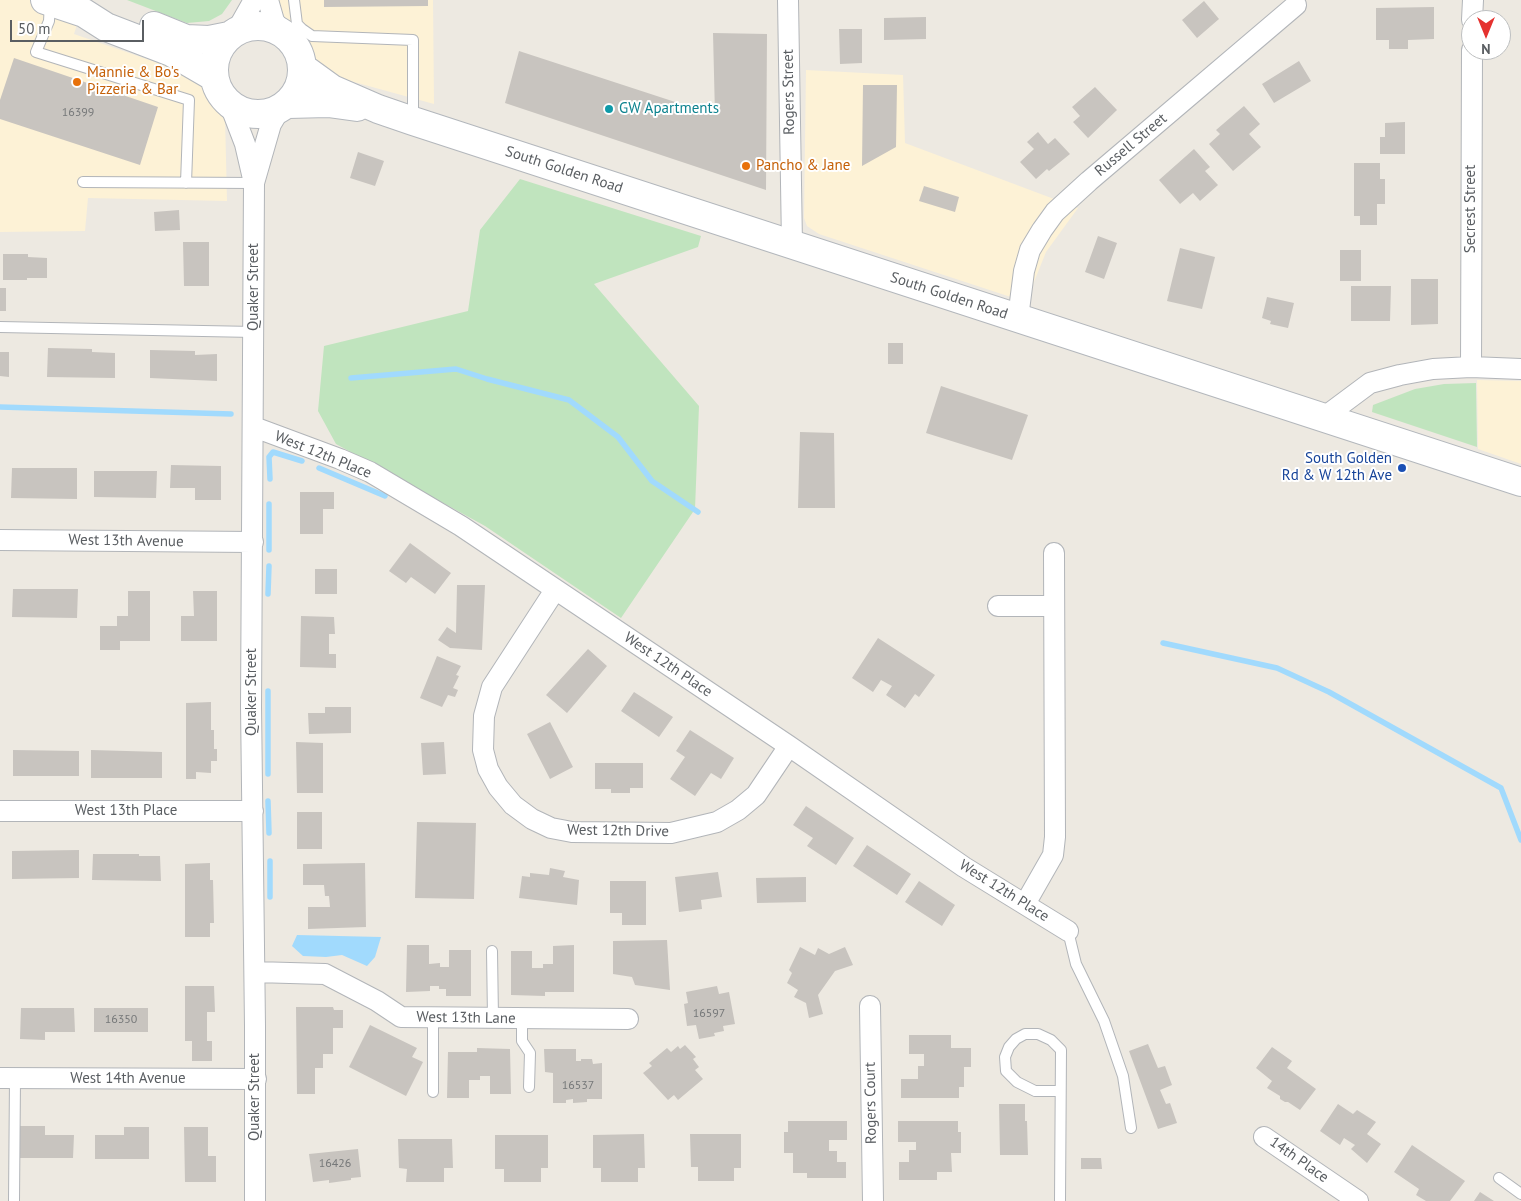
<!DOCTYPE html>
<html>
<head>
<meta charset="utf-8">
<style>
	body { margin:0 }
	#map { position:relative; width:1521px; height:1201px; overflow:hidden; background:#ede9e1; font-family:"PT Sans",sans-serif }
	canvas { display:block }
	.north { position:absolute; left:1461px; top:10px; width:50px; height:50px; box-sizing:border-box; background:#fff; border:1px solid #bdbfc0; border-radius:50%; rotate:180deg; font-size:14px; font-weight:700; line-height:20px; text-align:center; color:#5a5e62 }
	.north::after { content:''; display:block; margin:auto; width:18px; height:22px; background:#e5322f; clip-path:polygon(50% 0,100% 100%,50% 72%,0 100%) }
	.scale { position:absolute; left:10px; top:20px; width:134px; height:22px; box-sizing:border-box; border:2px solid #5a5e62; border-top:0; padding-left:6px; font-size:15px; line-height:18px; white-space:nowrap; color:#5a5e62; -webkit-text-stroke:4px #fff; paint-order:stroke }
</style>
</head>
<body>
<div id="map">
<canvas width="1521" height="1201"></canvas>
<div class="north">N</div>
<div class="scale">50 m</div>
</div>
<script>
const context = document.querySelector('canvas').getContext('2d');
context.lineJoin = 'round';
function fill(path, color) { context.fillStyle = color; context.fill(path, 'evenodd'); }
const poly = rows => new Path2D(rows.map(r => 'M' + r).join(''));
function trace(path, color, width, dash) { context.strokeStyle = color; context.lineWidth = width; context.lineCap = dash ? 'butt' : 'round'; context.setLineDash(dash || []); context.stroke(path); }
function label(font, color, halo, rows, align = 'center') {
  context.font = font + ' "PT Sans",sans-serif'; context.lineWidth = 4; context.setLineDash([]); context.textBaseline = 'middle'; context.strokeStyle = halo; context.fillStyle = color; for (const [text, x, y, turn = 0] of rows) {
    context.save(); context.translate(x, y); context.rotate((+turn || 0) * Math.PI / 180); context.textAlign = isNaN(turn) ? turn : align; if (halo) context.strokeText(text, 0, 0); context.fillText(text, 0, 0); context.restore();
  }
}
const commercial = poly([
	[0,0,85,0,74,34,193,75,225,116,227,201,88,198,85,231,0,232],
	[278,0,433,0,434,104,343,79,328,70,316,61,300,35,287,24],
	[806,70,903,75,905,143,1078,208,1046,252,1026,302,819,234,807,226,804,218],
	[1477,380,1521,381,1521,464,1478,449]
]);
const green = poly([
	[127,0,232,0,222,14,209,21,187,23],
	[520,179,701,236,698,247,594,284,699,406,695,509,621,618,485,526,336,444,318,411,324,346,468,311,480,230],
	[1476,383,1477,447,1372,412,1373,405,1415,389,1444,384]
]);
const water = poly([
	[297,935,381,937,375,957,367,966,342,955,326,957,303,956,292,946]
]);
const stream = poly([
	[351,378,456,369,487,379,569,400,618,437,652,481,698,512],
	[0,407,231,414],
	[319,468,385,496],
	[270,479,269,457,273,452,302,461],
	[269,504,269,550],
	[268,594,269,566],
	[1163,643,1277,668,1329,692,1501,788,1521,840],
	[268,691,268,774],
	[268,801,269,833],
	[270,861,270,897]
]);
const building = poly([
	[324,0,428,0,428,6,324,7],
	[1204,1,1219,19,1197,38,1182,20],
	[1434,7,1434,39,1408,40,1408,49,1389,49,1389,40,1376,40,1376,8],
	[926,17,926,39,884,40,884,18],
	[839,29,862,29,862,63,840,64],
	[713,33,767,34,766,190,505,103,519,51,715,115],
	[14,58,158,107,140,165,0,119,0,100],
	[1299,61,1311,81,1274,103,1262,84],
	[863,85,897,85,896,147,862,166],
	[1095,87,1117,110,1088,138,1073,122,1080,116,1072,107],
	[1244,106,1260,124,1249,134,1261,147,1233,171,1209,144,1220,134,1216,130],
	[1405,122,1405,154,1380,154,1380,137,1385,137,1385,123],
	[1038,132,1048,144,1055,138,1070,154,1049,171,1047,169,1036,179,1020,162,1034,149,1027,142],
	[1194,149,1210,167,1205,171,1218,185,1200,201,1193,193,1180,204,1159,180],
	[358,152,384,161,375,186,350,178],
	[1354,163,1380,163,1380,179,1385,179,1385,204,1377,204,1377,225,1360,225,1360,216,1354,216],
	[924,186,959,197,955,212,919,201],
	[179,210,180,230,155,231,154,212],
	[1098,236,1117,243,1104,279,1085,272],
	[183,242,209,242,209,286,184,286],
	[1180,248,1215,257,1202,309,1167,301],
	[1340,250,1361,250,1361,281,1340,281],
	[3,254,28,254,28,257,47,258,47,278,27,278,27,280,3,280],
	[1411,279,1438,279,1438,324,1411,325],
	[1351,286,1391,286,1390,321,1351,321],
	[0,288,6,288,6,311,0,311],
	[1267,297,1294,303,1288,328,1270,324,1271,321,1262,318],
	[888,343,903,343,903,364,888,364],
	[48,348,92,349,92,352,115,353,115,378,47,377],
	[150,350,195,351,195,355,217,354,217,381,150,378],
	[0,352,9,352,9,377,0,376],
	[941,386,1028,415,1012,460,926,433],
	[800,432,834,433,835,508,798,508],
	[171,465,221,466,221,500,195,500,195,488,170,488],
	[12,468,77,468,77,499,11,498],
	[94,471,157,471,156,498,94,497],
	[300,492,334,492,334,509,323,509,323,534,300,534],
	[410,543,451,573,435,594,411,577,406,583,389,571],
	[315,569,337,569,337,594,315,594],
	[457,585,485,585,482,650,450,648,438,640,447,627,456,633],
	[13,589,78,589,77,618,12,617],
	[128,591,150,591,150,641,120,641,120,650,100,650,100,626,117,626,117,616,128,616],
	[193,591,217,591,217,641,181,641,181,616,194,616],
	[301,616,334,617,335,634,329,634,329,654,336,654,336,668,300,667],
	[878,638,935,675,919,697,915,694,905,708,886,695,892,686,881,680,873,692,852,678],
	[588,649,607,666,567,713,546,695],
	[437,656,461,666,456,675,459,676,453,688,458,690,455,697,448,695,442,707,420,698],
	[634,692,673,717,659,737,621,711],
	[211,702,211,730,214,730,214,749,217,749,217,761,211,761,211,773,196,772,196,779,186,779,186,703],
	[325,707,351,707,351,733,309,734,308,713,325,713],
	[550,722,573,767,550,779,527,734],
	[690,730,734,758,721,779,711,773,695,796,670,779,685,757,676,751],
	[296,742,323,743,323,793,297,793],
	[444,742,446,774,423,775,421,743],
	[13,750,79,751,79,776,13,776],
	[91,750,162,752,162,778,91,778],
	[595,763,643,763,643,788,630,788,630,793,611,793,611,789,595,789],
	[806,806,854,838,836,865,807,846,813,838,793,825],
	[297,812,322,812,322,849,297,849],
	[417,822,476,823,474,899,415,898],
	[867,845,911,874,897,895,853,866],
	[79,850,79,878,12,879,12,851],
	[93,854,139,854,139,856,160,856,161,881,92,880],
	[210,863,210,880,213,880,214,923,210,923,210,937,185,937,185,864],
	[365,863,366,927,308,929,308,907,330,907,329,896,325,896,324,885,303,885,303,864],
	[550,868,565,871,563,877,579,880,577,905,519,898,522,876,530,877,530,873,549,875],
	[718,872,722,897,701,900,702,909,679,912,675,877],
	[806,877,806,902,757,903,756,878],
	[610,881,646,881,646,925,622,925,622,913,610,913],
	[919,881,955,905,942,926,905,902],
	[667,940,670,990,635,985,632,977,613,974,613,941],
	[407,945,429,945,429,964,440,963,440,967,449,967,449,950,471,950,471,996,446,996,446,989,439,989,439,986,430,986,430,991,406,992],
	[574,945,574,992,545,992,545,996,511,995,511,951,532,951,532,968,543,968,543,964,553,964,553,946],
	[800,947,815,955,818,948,829,954,845,947,853,965,835,971,818,995,823,1014,809,1018,806,1003,794,997,798,990,787,983,792,973,789,970],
	[185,986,214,986,215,1012,207,1012,207,1041,212,1041,212,1061,192,1061,192,1041,185,1041],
	[717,986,719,994,729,992,735,1024,723,1026,724,1031,714,1033,715,1036,699,1039,696,1025,687,1026,684,1004,688,1003,686,992],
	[296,1007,333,1007,334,1010,343,1010,343,1028,333,1028,333,1054,323,1054,323,1068,315,1068,315,1094,297,1094],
	[21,1008,74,1008,75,1032,45,1032,45,1040,20,1039],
	[94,1008,148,1008,148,1032,94,1032],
	[370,1025,417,1048,412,1057,423,1062,406,1096,349,1067],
	[909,1035,951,1035,951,1048,971,1048,971,1067,964,1067,964,1087,959,1087,959,1098,901,1098,901,1079,918,1079,918,1066,924,1066,924,1054,909,1054],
	[1148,1044,1158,1068,1165,1066,1172,1085,1160,1090,1166,1104,1170,1103,1177,1123,1158,1129,1129,1051],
	[685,1045,696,1057,693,1059,699,1067,695,1070,703,1079,678,1100,674,1095,668,1100,643,1073,652,1066,649,1063,667,1048,671,1052,678,1046,680,1049],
	[1272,1047,1292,1061,1287,1068,1316,1089,1300,1110,1288,1102,1285,1102,1280,1099,1280,1096,1267,1088,1272,1081,1256,1068],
	[477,1048,510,1049,511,1094,490,1094,490,1076,480,1076,480,1080,469,1080,469,1098,447,1098,448,1052,477,1052],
	[544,1049,576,1049,576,1061,581,1061,581,1059,592,1059,593,1064,602,1063,602,1099,587,1099,587,1102,573,1103,573,1099,566,1100,566,1103,553,1103,553,1073,545,1072],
	[999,1104,1025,1104,1025,1121,1027,1121,1028,1155,1000,1155],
	[1338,1104,1353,1114,1357,1110,1376,1122,1367,1134,1381,1144,1367,1163,1351,1149,1355,1145,1344,1138,1340,1145,1320,1131],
	[788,1121,847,1121,847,1140,829,1140,829,1151,837,1151,837,1162,846,1162,846,1178,807,1178,807,1173,793,1173,793,1153,784,1153,784,1132,788,1132],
	[898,1121,958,1121,958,1132,961,1132,961,1153,951,1153,952,1172,937,1172,937,1180,899,1180,899,1162,909,1162,909,1150,916,1150,916,1142,898,1142],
	[20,1126,45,1126,45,1135,74,1135,73,1158,20,1158],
	[124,1127,149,1127,149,1159,95,1159,95,1135,124,1135],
	[184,1127,208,1127,208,1156,216,1156,216,1182,185,1182],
	[644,1134,645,1168,638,1168,638,1182,601,1182,601,1168,593,1168,593,1135],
	[690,1134,741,1134,741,1168,734,1168,734,1181,698,1181,698,1167,691,1167],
	[495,1135,548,1135,548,1168,541,1168,541,1182,504,1182,504,1169,495,1169],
	[398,1139,452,1139,453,1168,444,1168,444,1182,406,1182,407,1169,399,1168],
	[1412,1145,1465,1181,1450,1201,1426,1201,1416,1195,1419,1189,1394,1172],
	[358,1149,361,1177,351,1178,351,1180,329,1183,329,1180,313,1182,309,1154],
	[1081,1158,1101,1158,1102,1169,1081,1169],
	[1480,1192,1494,1201,1474,1201]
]);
const lane = poly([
	[294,0,297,24,302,29,312,36,413,40,413,120],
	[50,3,49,21,36,52,189,100,186,183],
	[83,182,254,183],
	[0,327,254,332],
	[1068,931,1076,964,1104,1021,1123,1076,1131,1128],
	[492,951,493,1018],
	[433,1018,433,1092],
	[522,1019,522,1041,530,1053,529,1087],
	[1499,1178,1521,1194],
	[14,1201,15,1079],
	[1060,1201,1061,1050,1051,1040,1038,1034,1025,1034,1016,1039,1009,1047,1005,1057,1006,1071,1017,1082,1035,1091,1060,1091]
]);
const street = poly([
	[268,0,274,21,283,33],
	[788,0,792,244],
	[1472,20,1473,0],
	[236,32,254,0],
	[230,105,245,144,254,183,271,124,280,109],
	[254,183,251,706,255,1026,255,1201],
	[1018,318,1024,271,1030,250,1042,230,1055,212,1089,181,1296,5],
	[1471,367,1472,50],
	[1323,418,1370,383,1400,375,1433,369,1471,367,1521,369],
	[254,427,340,459,370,472,461,526,789,746,964,867,1068,931],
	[0,540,253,542],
	[555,590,492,687,484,716,483,750,488,769,498,787,513,805,532,819,551,828,572,832,671,833,717,822,738,810,756,795,789,746],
	[998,606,1054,606],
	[0,811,253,811],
	[1025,904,1053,855,1055,837,1054,553],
	[255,972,325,974,377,1001,401,1017,628,1019],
	[870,1006,873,1201],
	[0,1078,256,1079],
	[1264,1137,1358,1201]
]);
const secondary = poly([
	[45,0,84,13,106,27,171,52,214,77],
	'214 70a44 44 0 1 1 88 0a44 44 0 1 1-88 0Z',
	[154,26,186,39,209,40,229,36],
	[303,68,332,89,378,109,413,121,1521,482],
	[288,104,328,103,357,107]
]);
const markers = [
	[77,82,5,"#e8710a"],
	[609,109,5,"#0f9aa8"],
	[746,166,5,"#e8710a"],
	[1402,468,5,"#1a4fb4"]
];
const numberNames = [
	["16399",78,113],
	["16597",709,1014],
	["16350",121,1020],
	["16537",578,1086],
	["16426",335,1164]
];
const foodNames = [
	["Mannie & Bo's",87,73],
	["Pizzeria & Bar",87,90],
	["Pancho & Jane",756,166]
];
const streetNames = [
	["Rogers Street",789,92,-91],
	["Russell Street",1131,145,-40],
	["South Golden Road",564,170,18],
	["Secrest Street",1471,209,-90],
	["Quaker Street",254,287,-90],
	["South Golden Road",949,296,18],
	["West 12th Place",323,455,22],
	["West 13th Avenue",126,541,1],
	["West 12th Place",668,665,34],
	["Quaker Street",252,692,-90],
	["West 13th Place",126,811],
	["West 12th Drive",618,831,1],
	["West 12th Place",1004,891,32],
	["West 13th Lane",466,1018,1],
	["West 14th Avenue",128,1079],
	["Quaker Street",255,1097,-90],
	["Rogers Court",871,1103,-91],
	["14th Place",1299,1160,35]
];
const cultureNames = [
	["GW Apartments",619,109]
];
const transitNames = [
	["South Golden",1392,459],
	["Rd & W 12th Ave",1392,476]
];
fill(commercial, '#fdf2d6');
fill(green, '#c0e4be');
fill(water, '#a1dafd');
trace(stream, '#a1dafd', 5.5);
fill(building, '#c8c4bf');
trace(lane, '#b2b5b9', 12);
trace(street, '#b2b5b9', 22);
trace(secondary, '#b3b7bc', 30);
trace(lane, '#fff', 10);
trace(street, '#fff', 20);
trace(secondary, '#fff', 28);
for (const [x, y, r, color] of markers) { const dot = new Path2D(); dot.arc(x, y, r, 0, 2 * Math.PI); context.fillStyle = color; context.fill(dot); trace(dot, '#fff', 2); }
label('12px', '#767879', null, numberNames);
label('15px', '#c56008', '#fff', foodNames, 'left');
label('15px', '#5a5e62', '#fff', streetNames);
label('15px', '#0d838f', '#fff', cultureNames, 'left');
label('15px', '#164399', '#fff', transitNames, 'right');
</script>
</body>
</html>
